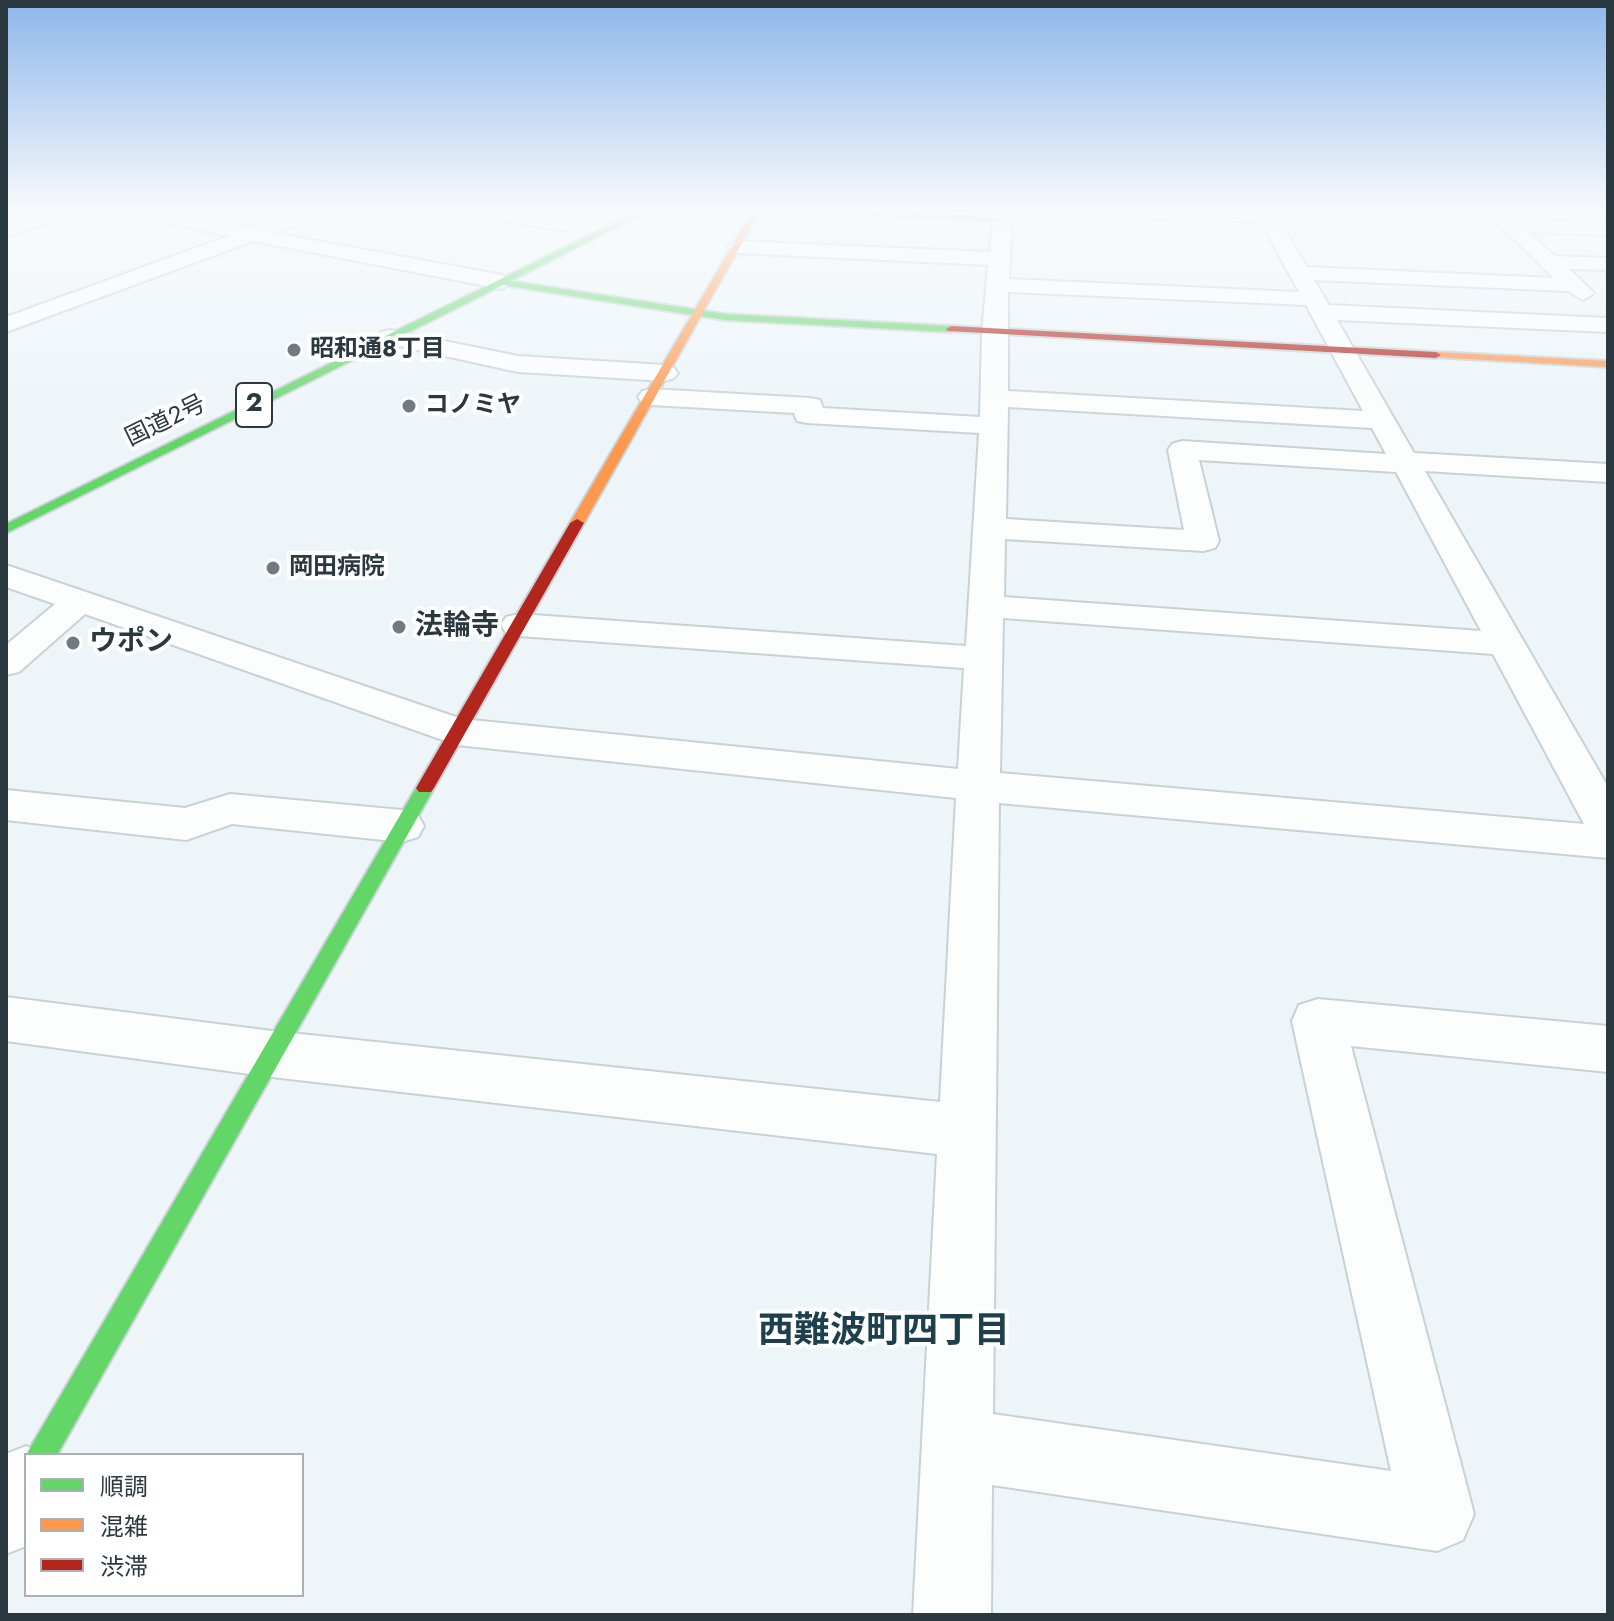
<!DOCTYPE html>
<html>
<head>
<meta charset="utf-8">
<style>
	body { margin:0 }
	#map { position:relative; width:1614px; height:1621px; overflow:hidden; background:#edf5f9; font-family:Jost,"Noto Sans JP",sans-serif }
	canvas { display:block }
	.frame { position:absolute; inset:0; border:8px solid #2a3940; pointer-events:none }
	.legend { position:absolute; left:24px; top:1453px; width:280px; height:144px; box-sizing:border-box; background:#fff; border:2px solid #aab0b3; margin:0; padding:10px 14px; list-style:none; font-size:24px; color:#2a3940 }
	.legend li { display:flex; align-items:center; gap:16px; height:40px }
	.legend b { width:40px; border:2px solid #aab0b3 }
</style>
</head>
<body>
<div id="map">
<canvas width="1614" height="1621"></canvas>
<div class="frame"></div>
<ul class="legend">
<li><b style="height:10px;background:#63d668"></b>順調</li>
<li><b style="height:10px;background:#ff974d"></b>混雑</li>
<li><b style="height:10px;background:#b3261e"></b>渋滞</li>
</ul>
</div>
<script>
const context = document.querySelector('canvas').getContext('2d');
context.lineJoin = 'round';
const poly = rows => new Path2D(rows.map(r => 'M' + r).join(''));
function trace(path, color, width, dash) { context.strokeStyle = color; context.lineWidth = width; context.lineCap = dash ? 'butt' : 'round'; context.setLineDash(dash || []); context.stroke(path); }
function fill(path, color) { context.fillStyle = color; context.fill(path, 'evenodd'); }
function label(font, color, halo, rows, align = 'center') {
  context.font = font + ' Jost,"Noto Sans JP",sans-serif'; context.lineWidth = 8; context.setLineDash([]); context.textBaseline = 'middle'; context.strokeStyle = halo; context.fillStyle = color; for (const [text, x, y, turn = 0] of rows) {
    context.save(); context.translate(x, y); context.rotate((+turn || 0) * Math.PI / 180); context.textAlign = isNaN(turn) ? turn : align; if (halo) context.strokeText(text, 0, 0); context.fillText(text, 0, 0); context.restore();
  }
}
const street = poly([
	[53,209,82,209,80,213,6,236,6,224,53,209],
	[116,209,154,209,250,228,303,209,330,209,328,213,274,233,502,275,513,282,502,289,253,241,6,332,6,317,229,236,125,215,116,209],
	[454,209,501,209,567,219,577,225,567,231,463,215,454,209],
	[994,209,1273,209,1307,267,1554,278,1483,209,1503,209,1515,219,1608,223,1608,235,1528,232,1555,256,1608,258,1608,270,1569,269,1594,293,1583,300,1568,291,1314,280,1329,305,1608,318,1608,332,1337,320,1414,453,1608,464,1608,482,1425,471,1608,787,1608,858,999,803,993,1414,1391,1471,1292,1021,1299,1005,1318,999,1608,1026,1608,1072,1351,1046,1474,1514,1463,1540,1437,1551,992,1485,991,1615,913,1615,937,1154,272,1077,6,1041,6,997,272,1031,940,1102,956,798,457,745,85,614,19,672,6,675,6,645,55,604,6,587,6,565,462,719,958,769,964,668,519,636,506,633,501,625,506,617,519,614,966,646,979,433,807,423,797,421,794,413,651,405,642,403,638,397,642,391,651,389,810,398,820,400,823,408,980,417,982,332,988,265,737,253,727,247,737,241,990,252,994,209],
	[1012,215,1261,222,1299,292,1009,279,1012,215],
	[1008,292,1306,305,1363,411,1008,391,1008,292],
	[1008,407,1372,428,1386,454,1182,441,1172,444,1168,450,1184,530,1006,519,1008,407],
	[1199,460,1396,472,1481,631,1004,597,1005,539,1203,551,1215,548,1219,541,1199,460],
	[1003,618,1493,654,1584,824,1000,773,1003,618],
	[390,330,518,356,665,365,674,368,678,373,674,378,665,381,518,372,381,342,378,337,381,332,390,330],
	[6,790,185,808,230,794,402,810,418,815,424,826,418,837,402,842,232,824,186,840,6,820,6,790],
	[26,1446,48,1455,26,1455,26,1546,6,1554,6,1454,26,1446]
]);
const fast = poly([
	[642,209,652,209,511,281,725,314,951,326,956,329,951,332,725,320,503,285,6,533,6,524,642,209],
	[425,782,434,788,57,1455,26,1455,416,788,425,782]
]);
const slow = poly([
	[754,209,817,209,1006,219,1002,221,760,211,584,523,572,526,570,523,754,209],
	[1436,352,1608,361,1608,367,1432,357,1432,353,1436,352]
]);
const jam = poly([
	[951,326,1436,352,1441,355,1436,358,948,331,946,329,951,326],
	[577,519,584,523,434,788,431,792,419,792,416,788,570,523,577,519]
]);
const markers = [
	[294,350,8,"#6e7b81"],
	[409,406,8,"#6e7b81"],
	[273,568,8,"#6e7b81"],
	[399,627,8,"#6e7b81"],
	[73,643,8,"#6e7b81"]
];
const farPoinames = [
	["昭和通8丁目",310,350],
	["コノミヤ",425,406],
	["岡田病院",289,568]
];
const farStreetnames = [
	["国道2号",166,422,-26]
];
const shields = [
	[254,405,36]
];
const shieldNames = [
	["2",254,405]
];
const poiNames = [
	["法輪寺",415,627],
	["ウポン",89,643]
];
const nearNeighbourhoodnames = [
	["西難波町四丁目",884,1333]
];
trace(street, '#c7d2d7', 4);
trace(fast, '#c7d2d7', 4);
trace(slow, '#c7d2d7', 4);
trace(jam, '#c7d2d7', 4);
fill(street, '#fcfefe');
fill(fast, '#63d668');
fill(slow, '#ff974d');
fill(jam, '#b3261e');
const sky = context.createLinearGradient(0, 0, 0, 436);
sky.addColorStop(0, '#8eb6ea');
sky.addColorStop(0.48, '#f7fafc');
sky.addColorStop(1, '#f7fafc00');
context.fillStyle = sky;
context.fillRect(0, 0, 1614, 436);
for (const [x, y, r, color] of markers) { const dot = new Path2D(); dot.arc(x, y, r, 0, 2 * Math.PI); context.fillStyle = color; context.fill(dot); trace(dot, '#fff', 3); }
label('bold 24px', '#2a3940', '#fff', farPoinames, 'left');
label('24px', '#2a3940', '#fff', farStreetnames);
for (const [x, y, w] of shields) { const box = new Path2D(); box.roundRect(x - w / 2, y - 22, w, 44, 6); context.fillStyle = '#fff'; context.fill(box); trace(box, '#2a3940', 2); }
label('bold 26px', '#2a3940', null, shieldNames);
label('bold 28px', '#2a3940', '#fff', poiNames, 'left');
label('bold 36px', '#1e3f4e', '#fff', nearNeighbourhoodnames);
</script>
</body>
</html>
